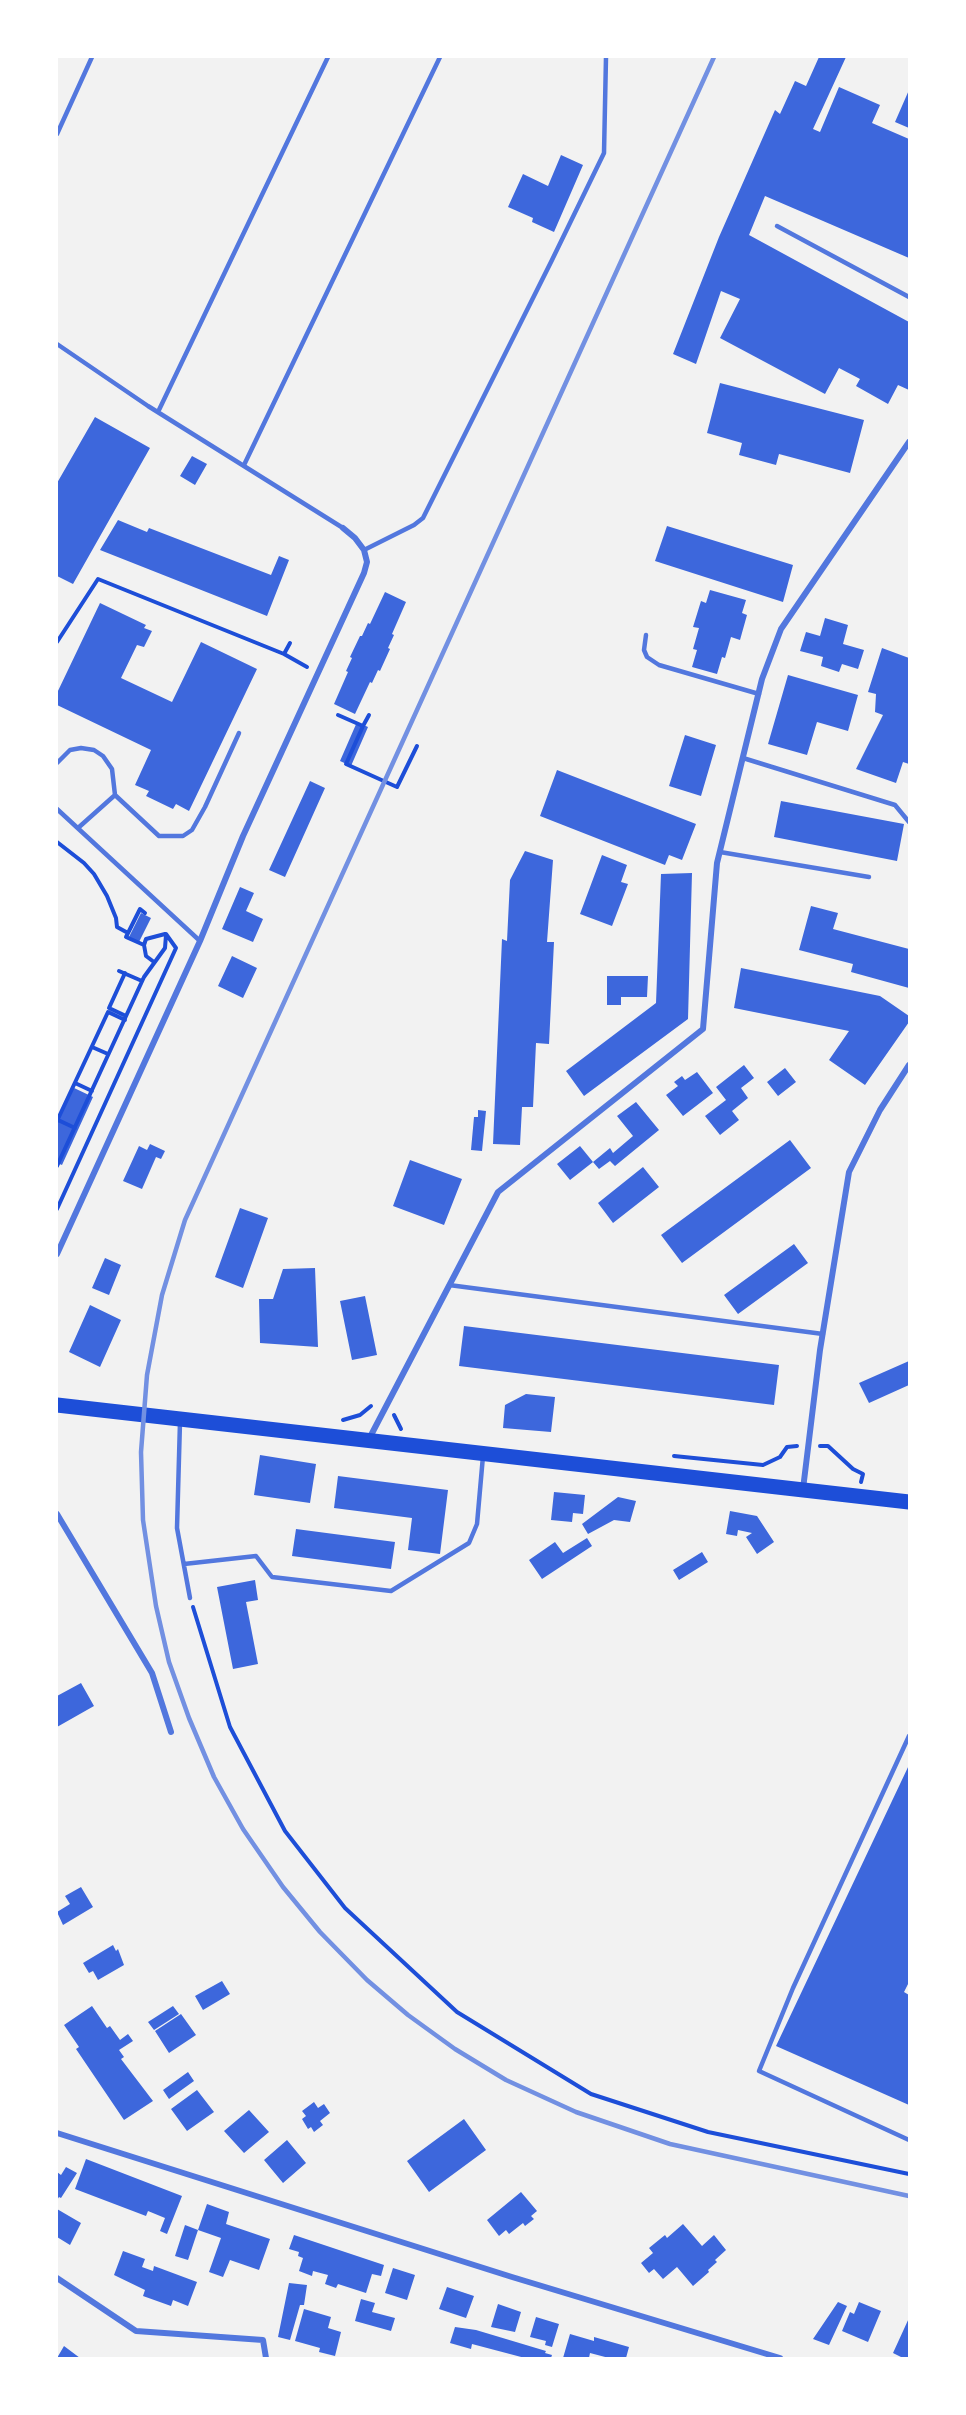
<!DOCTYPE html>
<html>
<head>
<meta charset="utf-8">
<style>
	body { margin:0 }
	#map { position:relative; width:966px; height:2415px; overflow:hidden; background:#f2f2f2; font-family:Ubuntu,sans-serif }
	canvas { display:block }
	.frame { position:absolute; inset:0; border:58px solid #fff; pointer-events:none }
</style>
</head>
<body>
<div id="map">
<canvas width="966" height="2415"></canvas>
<div class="frame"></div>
</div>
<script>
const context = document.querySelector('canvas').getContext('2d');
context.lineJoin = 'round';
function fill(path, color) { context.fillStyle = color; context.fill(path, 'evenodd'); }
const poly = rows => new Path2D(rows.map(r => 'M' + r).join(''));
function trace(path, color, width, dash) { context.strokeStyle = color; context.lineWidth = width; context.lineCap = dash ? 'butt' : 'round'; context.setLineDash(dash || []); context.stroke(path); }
const building = poly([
	[819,57,846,57,813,129,820,132,839,87,880,105,872,123,909,139,909,258,765,196,749,235,909,322,909,390,898,385,888,404,856,386,860,379,839,368,825,394,720,338,740,299,721,291,696,364,673,354,719,237,775,110,780,114,795,81,806,86],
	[909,90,909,128,895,122],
	[561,155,583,165,554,232,532,222,533,218,508,207,523,174,548,186],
	[720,383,864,420,850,473,779,454,776,465,739,455,742,443,707,433],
	[95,417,150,448,73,584,57,576,57,483],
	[192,456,207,464,195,485,180,476],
	[118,520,147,532,149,528,271,575,279,556,289,560,267,616,100,550],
	[667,526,793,565,783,602,655,561],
	[710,590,746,600,742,613,747,615,740,640,731,637,725,658,722,657,717,674,692,667,697,650,693,649,699,628,693,627,701,601,706,603],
	[385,592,406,602,392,634,394,635,388,648,390,649,380,671,378,670,372,683,370,682,355,714,334,704,348,672,346,671,352,658,350,657,360,636,362,636,368,623,370,624],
	[100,603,146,625,144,628,152,631,144,647,137,645,121,678,172,702,201,642,257,669,189,811,176,804,173,809,146,796,149,791,135,785,151,750,57,705,57,693],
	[825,618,848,625,843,644,864,650,858,669,842,664,839,672,821,666,823,657,800,651,806,632,820,636],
	[882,648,909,658,909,764,903,762,896,783,856,769,883,715,875,712,876,694,868,692],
	[788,675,858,695,848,731,817,722,807,755,768,744],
	[357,722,368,727,351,766,340,761],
	[685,735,716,745,701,796,669,786],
	[557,770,696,824,682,860,669,855,665,865,540,816],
	[310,781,325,788,285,877,269,870],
	[781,801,904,824,897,861,774,837],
	[525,851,553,860,547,942,554,942,549,1044,536,1043,533,1107,522,1107,520,1145,493,1144,502,939,507,941,510,880],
	[602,855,627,865,621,882,628,884,612,926,580,914],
	[692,873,688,1019,584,1096,566,1071,656,1003,661,874],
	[240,887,254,893,246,911,263,919,253,942,222,929],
	[811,906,838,913,833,929,909,949,909,988,851,972,853,964,799,950],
	[141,913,151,918,139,942,129,937],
	[232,956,257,968,243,998,218,986],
	[741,968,880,996,909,1016,909,1022,865,1085,829,1060,849,1031,734,1008],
	[607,976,648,976,647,997,621,997,621,1005,607,1005],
	[744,1065,754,1078,741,1088,748,1098,732,1111,739,1120,720,1135,705,1116,726,1100,716,1087],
	[785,1068,796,1082,778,1096,767,1082],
	[697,1072,713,1093,683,1116,666,1095,678,1086,674,1082,682,1076,685,1080],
	[72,1087,93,1097,62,1165,57,1163,57,1121],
	[636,1102,659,1130,615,1166,610,1161,599,1169,593,1162,610,1148,613,1153,633,1136,617,1116],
	[478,1110,486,1111,482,1151,471,1150,474,1117,478,1117],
	[790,1140,811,1168,682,1263,661,1235],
	[150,1144,165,1151,161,1159,156,1157,142,1189,123,1181,139,1146,147,1150],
	[580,1146,593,1162,570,1180,557,1164],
	[410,1160,462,1179,444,1225,393,1206],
	[643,1167,659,1187,613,1223,598,1203],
	[240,1208,268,1218,243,1288,215,1277],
	[794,1244,808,1263,738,1314,724,1295],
	[105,1258,121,1265,109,1295,92,1288],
	[315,1268,318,1347,260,1343,259,1299,273,1299,283,1269],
	[365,1296,377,1355,352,1360,340,1301],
	[90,1305,121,1320,100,1367,69,1352],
	[464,1326,779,1365,774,1405,459,1366],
	[909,1361,909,1385,869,1403,859,1383],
	[526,1394,555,1397,551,1432,503,1428,505,1405],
	[260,1455,316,1464,310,1503,254,1495],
	[338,1476,448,1490,440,1554,408,1550,412,1518,334,1508],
	[554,1492,585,1495,583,1514,573,1513,572,1522,551,1520],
	[618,1497,636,1501,630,1522,614,1520,588,1534,582,1524],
	[730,1511,757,1516,774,1542,757,1554,746,1537,752,1533,738,1530,737,1536,726,1534],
	[296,1529,395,1542,391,1569,292,1556],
	[587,1538,592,1546,542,1579,529,1560,555,1542,563,1553],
	[702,1552,708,1562,679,1580,673,1570],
	[255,1580,258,1600,246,1602,258,1664,233,1669,217,1587],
	[81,1683,94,1706,57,1727,57,1696],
	[909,1765,909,1982,904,1992,909,1995,909,2105,776,2046],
	[81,1887,93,1907,63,1925,57,1912,70,1904,65,1896],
	[113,1945,116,1951,118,1949,124,1965,98,1980,93,1971,89,1973,83,1963],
	[222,1981,230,1994,203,2010,195,1996],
	[92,2006,107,2028,110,2026,120,2040,128,2034,133,2041,119,2050,124,2057,121,2059,153,2101,124,2120,76,2049,79,2047,64,2025],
	[173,2006,179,2014,154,2030,148,2022],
	[181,2014,196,2035,169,2053,155,2031],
	[188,2072,194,2081,169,2099,163,2090],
	[197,2090,214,2112,187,2131,171,2109],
	[314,2102,318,2108,324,2104,330,2113,320,2121,323,2125,314,2132,311,2127,308,2129,302,2119,306,2116,302,2111],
	[249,2110,269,2132,244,2153,224,2131],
	[464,2119,486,2150,429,2192,407,2161],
	[287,2140,306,2163,283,2183,264,2160],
	[86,2159,182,2196,167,2234,160,2231,165,2218,148,2211,146,2216,75,2189],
	[66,2167,77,2173,61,2198,59,2197,57,2200,57,2172,61,2175],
	[521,2192,537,2211,531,2216,534,2219,525,2226,523,2223,509,2234,506,2230,499,2236,487,2220],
	[207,2204,229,2212,226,2224,270,2239,259,2270,230,2260,223,2277,209,2272,221,2238,198,2230,188,2260,175,2256,185,2225,198,2230],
	[57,2209,81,2223,70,2245,57,2237],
	[683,2224,702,2246,714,2235,726,2250,715,2260,717,2262,708,2270,709,2272,693,2286,677,2267,663,2279,654,2269,649,2273,641,2263,653,2253,649,2248,665,2235,667,2238],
	[294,2235,384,2265,381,2276,372,2274,366,2293,338,2284,336,2288,325,2284,328,2275,313,2271,312,2276,299,2271,303,2258,298,2256,299,2252,289,2249],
	[123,2251,145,2259,142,2267,153,2271,154,2266,197,2282,188,2306,173,2300,171,2306,143,2296,145,2290,114,2275],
	[393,2268,415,2275,407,2300,385,2293],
	[289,2283,307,2285,304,2305,300,2305,290,2340,278,2337],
	[447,2287,474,2296,466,2318,439,2309],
	[361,2299,375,2303,372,2312,395,2318,391,2331,355,2321],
	[838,2302,847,2306,829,2345,813,2339],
	[859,2302,881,2311,868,2342,842,2331,850,2312,854,2314],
	[498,2304,521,2312,515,2332,491,2327],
	[304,2309,331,2317,328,2328,341,2332,335,2356,319,2352,320,2348,295,2341],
	[536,2317,559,2324,552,2347,545,2345,546,2341,530,2337],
	[909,2318,909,2358,903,2358,893,2353],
	[455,2327,476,2330,546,2351,545,2353,552,2355,551,2358,525,2358,472,2344,471,2349,450,2343],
	[570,2334,594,2341,594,2337,629,2347,626,2358,609,2358,590,2353,589,2358,563,2358],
	[64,2346,80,2358,57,2358]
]);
const path = poly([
	[57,642,98,579,284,654,307,667],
	[284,654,290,643],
	[338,715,363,726,346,764,397,787,417,746],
	[363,726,369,715],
	[57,842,84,863,94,874,107,896,116,918,117,927,128,933],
	[144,945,126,937,140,909,145,913],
	[154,962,146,956,144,945,146,939,165,934],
	[119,971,142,981],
	[125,973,109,1008,126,1016],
	[92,1047,108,1054],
	[75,1083,92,1091],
	[58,1120,75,1128],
	[57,1121,108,1012,125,1020],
	[57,1166,144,977,165,948,166,935],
	[57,1209,176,948,166,934],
	[394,1415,401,1429],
	[343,1420,360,1415,371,1406],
	[820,1446,828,1446,853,1469,863,1474,861,1482],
	[674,1456,763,1465,780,1457,787,1447,797,1446],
	[193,1607,230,1727,285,1831,345,1908,457,2012,591,2094,708,2132,909,2174]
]);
const service = poly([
	[57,134,92,57],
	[777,226,909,297],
	[57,344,148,406,343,528],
	[158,412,328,57],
	[244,465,440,57],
	[364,550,414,525,423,518,552,260,604,153,606,57],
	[646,635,644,650,647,657,659,665,759,694],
	[743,758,895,805,909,822],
	[57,763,70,750,81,748,94,750,103,756,112,769,115,795,159,836,183,836,192,830,205,807,239,733],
	[57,809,200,941],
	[78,828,115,795],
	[720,852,869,877],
	[449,1285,823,1334],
	[180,1422,177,1528,190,1598],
	[184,1564,256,1556,272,1577,391,1591,469,1543,477,1524,483,1456],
	[909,1736,793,1988,759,2071,909,2140]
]);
const minor = poly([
	[57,1254,200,941,243,836,364,573,367,562,364,550,355,538,343,528],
	[369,1439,498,1192,703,1029,717,863,762,679,781,629,909,442],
	[803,1489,820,1350,849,1172,880,1110,909,1065],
	[57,1514,152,1673,171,1732],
	[57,2133,512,2277,780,2358],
	[57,2278,136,2331,263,2340,266,2358]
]);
const primary = poly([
	[57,1405,909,1502]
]);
const rail = poly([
	[714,57,185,1220,162,1295,147,1375,141,1452,143,1520,156,1606,169,1662,189,1718,214,1777,243,1829,283,1887,320,1932,367,1980,408,2015,455,2049,506,2080,576,2112,670,2144,909,2196]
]);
fill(building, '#3d67dc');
trace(path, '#1d4ed8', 4);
trace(service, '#5277de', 4.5);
trace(minor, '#5277de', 6);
trace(primary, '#1d4ed8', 15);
trace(rail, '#7290e2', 4.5);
</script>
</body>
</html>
